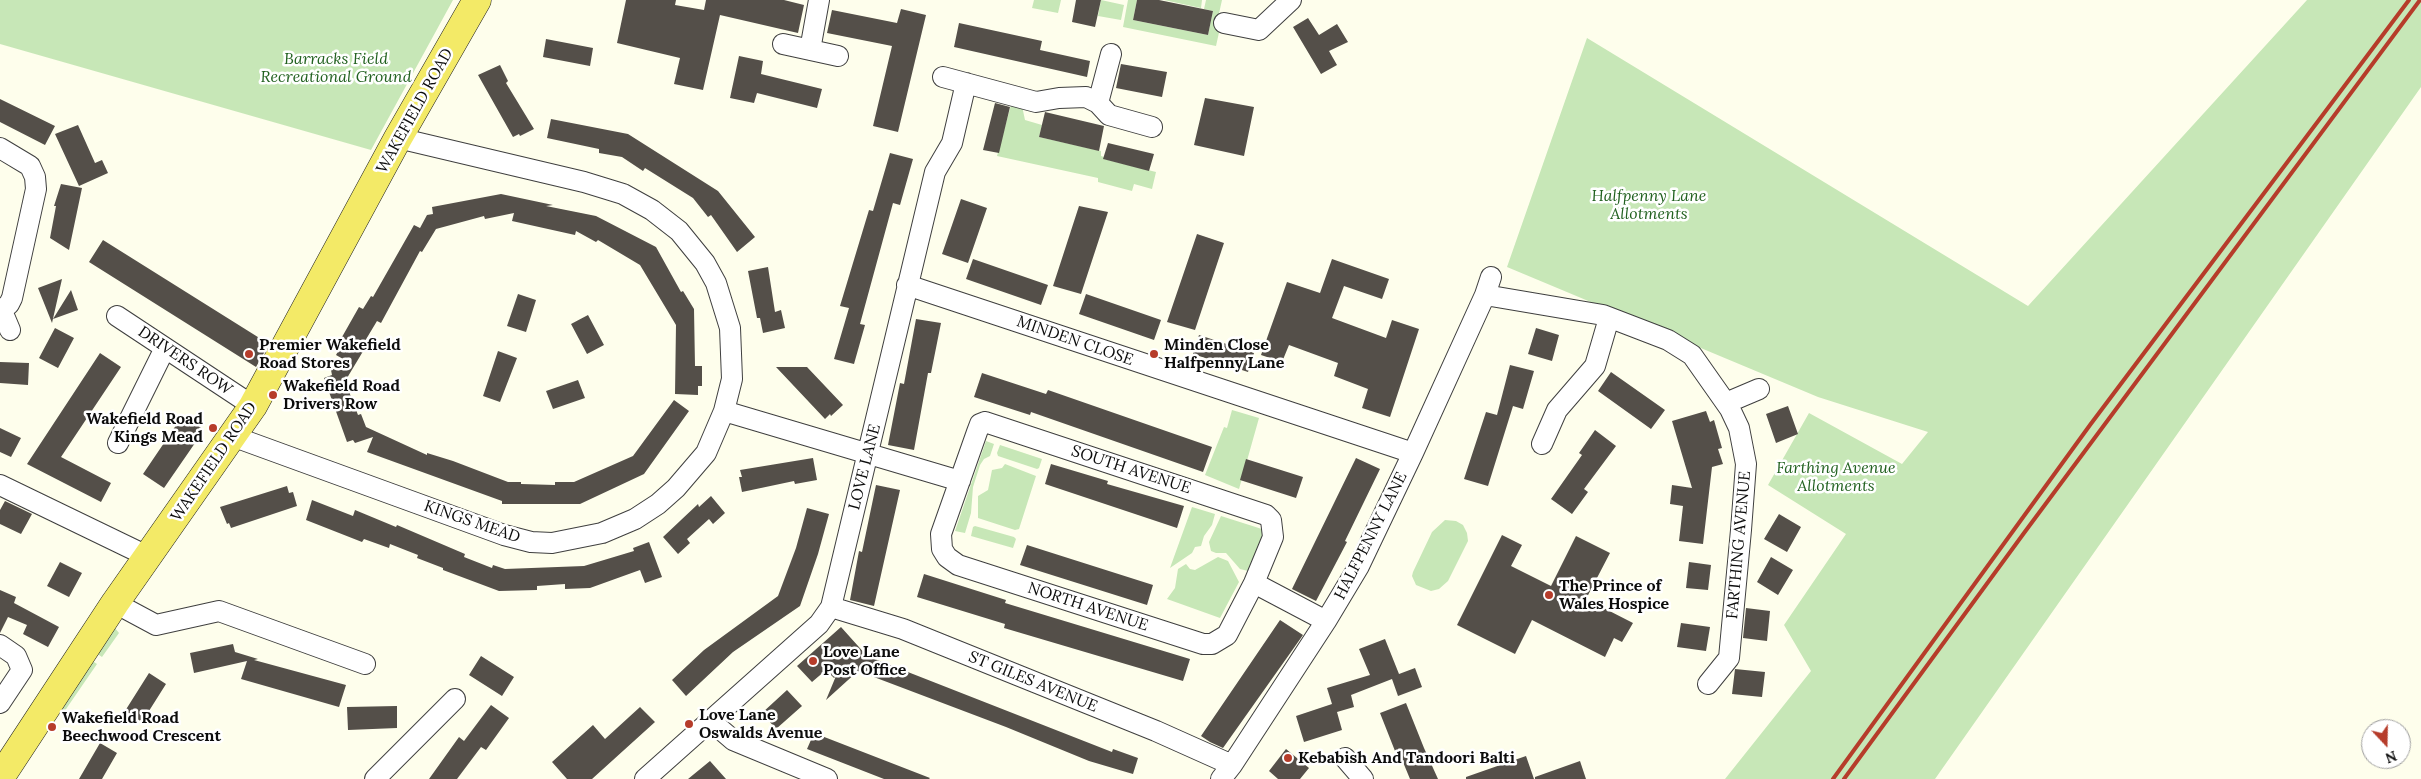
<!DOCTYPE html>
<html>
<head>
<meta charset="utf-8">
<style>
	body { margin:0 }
	#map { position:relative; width:2421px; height:779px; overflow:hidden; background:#fefeec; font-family:Lora,serif }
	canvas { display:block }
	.north { position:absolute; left:2361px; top:719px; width:50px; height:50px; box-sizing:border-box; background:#fff; border:1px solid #9e9e9e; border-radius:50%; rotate:159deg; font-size:14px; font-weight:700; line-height:20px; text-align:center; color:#0c0c0c }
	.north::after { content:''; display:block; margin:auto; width:18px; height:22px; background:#b63c2a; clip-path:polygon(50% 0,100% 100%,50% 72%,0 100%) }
</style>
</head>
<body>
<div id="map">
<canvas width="2421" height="779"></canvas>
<div class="north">N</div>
</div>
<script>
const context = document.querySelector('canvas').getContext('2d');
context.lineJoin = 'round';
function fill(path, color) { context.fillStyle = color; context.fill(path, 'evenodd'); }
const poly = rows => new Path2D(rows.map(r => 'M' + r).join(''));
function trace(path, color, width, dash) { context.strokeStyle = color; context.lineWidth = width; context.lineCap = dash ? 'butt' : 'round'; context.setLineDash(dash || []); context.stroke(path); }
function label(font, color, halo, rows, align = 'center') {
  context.font = font + ' Lora,serif'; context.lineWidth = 5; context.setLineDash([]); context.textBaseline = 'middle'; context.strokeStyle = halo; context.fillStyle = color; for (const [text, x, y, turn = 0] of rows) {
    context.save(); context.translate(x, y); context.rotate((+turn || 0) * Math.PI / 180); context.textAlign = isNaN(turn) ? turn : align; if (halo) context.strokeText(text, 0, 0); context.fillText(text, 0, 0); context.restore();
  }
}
const green = poly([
	[0,0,453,0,371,150,0,44],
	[1034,0,1061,0,1058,13,1032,8],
	[1101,0,1124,5,1121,20,1098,16],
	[1128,0,1137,0,1133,20,1208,35,1213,11,1204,9,1206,0,1222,0,1216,27,1220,28,1216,46,1123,27],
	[1164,0,1202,0,1201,8],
	[2307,0,2421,0,2421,87,1935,779,1725,779,1811,671,1784,625,1846,534,1768,485,1809,413,1902,464,1928,432,1818,397,1507,267,1587,38,2028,306],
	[1011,105,1022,106,1025,120,1042,125,1039,137,1101,151,1101,156,1104,157,1104,159,1156,172,1152,189,1134,184,1132,191,1098,182,1098,178,997,156],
	[1232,410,1259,418,1239,489,1205,475,1224,427,1227,428],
	[986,441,994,444,990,456,984,459,980,465,973,487,971,513,965,533,955,531],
	[1000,445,1042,459,1039,468,1037,469,998,456,997,453],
	[1005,464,1036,476,1019,529,1015,530,978,518,978,496,988,490,992,470,1002,468],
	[1192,507,1215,514,1212,525,1204,536,1201,546,1195,547,1192,553,1170,568],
	[1221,516,1265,530,1248,571,1240,569,1226,553,1216,553,1211,551,1209,542],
	[1445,520,1456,521,1463,525,1467,533,1468,541,1448,581,1439,589,1431,591,1416,585,1412,576,1413,572,1432,532],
	[975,526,1014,537,1016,539,1013,548,971,536,973,527],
	[1218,557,1228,561,1239,582,1220,618,1167,599,1175,588,1178,569,1186,564,1190,569,1195,570],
	[115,628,119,633,102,657,96,653,112,629],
	[91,660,97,664,64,712,58,708]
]);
const building = poly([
	[626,0,676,0,675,5,704,10,706,0,784,0,804,5,798,33,720,15,703,90,674,84,680,58,617,43],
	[1076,0,1101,0,1095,27,1072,22],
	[1137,0,1159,0,1213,11,1208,35,1133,20],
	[901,9,926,15,898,132,873,126,892,46,827,33,832,10,897,23],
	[1308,18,1319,35,1337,24,1348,42,1329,51,1337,65,1321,74,1293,27],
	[959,23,1042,41,1040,50,1090,61,1087,77,954,47],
	[546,39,593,48,590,66,543,57],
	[739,56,763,61,761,74,822,89,817,108,757,93,754,103,730,98],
	[1121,64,1167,72,1162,97,1116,88],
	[500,65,508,81,506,83,534,129,520,136,519,134,513,137,478,75],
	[1205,98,1254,107,1244,156,1194,145],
	[0,99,55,126,45,145,0,122],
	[995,103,1010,107,999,153,983,150],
	[1045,112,1104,126,1099,151,1039,137],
	[551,119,628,134,718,191,755,237,737,252,711,215,708,217,693,198,645,168,643,171,622,157,599,153,599,149,547,138],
	[78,125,95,163,102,160,108,173,79,186,55,134],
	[1108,143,1154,154,1149,171,1103,159],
	[890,153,913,159,900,205,893,203,860,324,865,325,854,364,834,359,849,308,840,306,869,210,873,211],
	[61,184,82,188,69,250,50,238,56,206,54,206],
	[501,194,553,205,546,206,596,216,656,247,681,292,683,291,694,309,695,366,702,366,702,386,698,386,698,395,675,394,676,325,640,265,598,240,596,242,576,231,575,235,512,221,514,213,485,219,484,216,436,229,422,252,420,251,381,323,377,321,362,346,365,348,347,378,351,388,348,389,358,415,361,414,366,427,427,455,427,453,453,461,508,482,521,482,521,484,555,485,555,482,574,482,633,456,674,400,689,411,644,474,580,504,502,504,502,501,367,452,373,437,355,443,353,440,347,442,324,378,332,375,331,370,350,363,336,355,345,339,342,337,359,307,363,309,371,296,373,297,414,225,420,228,427,215,433,214,432,207],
	[961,199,987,208,968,263,942,254],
	[1079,206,1108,212,1081,294,1053,286],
	[1197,234,1224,243,1195,330,1167,322],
	[103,240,269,344,256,367,89,262],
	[973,259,1048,285,1041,305,966,279],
	[1332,259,1389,279,1382,299,1344,286,1332,318,1386,338,1392,320,1419,329,1390,417,1362,408,1368,389,1334,376,1338,363,1289,345,1282,362,1261,355,1287,282,1320,293],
	[768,267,775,312,781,310,785,328,763,333,760,318,757,318,748,271],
	[62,279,52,323,38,288],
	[71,290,78,310,53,319],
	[518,294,536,300,526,332,507,326],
	[1086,294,1161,320,1154,340,1079,314],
	[588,315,604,345,587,354,571,324],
	[916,319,941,323,931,373,928,373,914,450,888,445,900,383,904,384],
	[55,328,74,338,58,368,39,358],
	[1536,328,1559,335,1552,361,1528,354],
	[1199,335,1254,353,1248,372,1193,354],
	[498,351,517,358,500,402,483,396],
	[100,353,121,367,61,457,111,483,101,502,27,464],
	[0,362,29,363,28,385,0,383],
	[1510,365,1534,371,1523,409,1513,406,1488,486,1464,479,1486,412,1497,415],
	[776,367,807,367,843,405,831,416,830,414,825,419],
	[1611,372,1665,410,1651,429,1598,391],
	[982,373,1046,394,1048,390,1212,447,1203,472,1031,412,1030,415,974,397],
	[578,380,585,398,553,409,546,391],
	[1788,406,1798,434,1776,443,1766,414],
	[1706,411,1710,422,1714,420,1722,448,1718,449,1723,464,1712,467,1703,544,1679,541,1683,506,1670,504,1672,485,1692,488,1672,421],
	[183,415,204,430,164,488,143,474],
	[0,428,21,438,11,457,0,452],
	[1595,430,1616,446,1584,489,1588,492,1572,514,1551,499,1582,455,1579,453],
	[813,458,817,480,795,484,794,481,742,492,739,477,742,477,740,470],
	[1356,458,1380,469,1345,541,1347,542,1316,601,1292,589],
	[1246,459,1303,477,1296,498,1240,480],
	[1051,464,1108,481,1107,484,1184,506,1177,528,1045,484],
	[876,485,900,490,874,606,850,600,859,551,862,552],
	[287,486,289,493,293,492,297,506,231,528,229,523,227,524,220,507],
	[711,496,725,513,713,524,709,519,687,539,690,543,678,554,663,537,698,504,699,507],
	[312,500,353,516,355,510,396,527,397,525,465,554,464,557,492,568,493,565,505,569,584,566,634,551,633,548,649,542,662,577,645,583,640,570,590,588,565,589,565,584,537,586,537,590,499,591,443,570,443,568,417,558,418,555,390,544,389,548,364,539,362,542,306,520],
	[5,501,32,514,21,534,0,524,0,510],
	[807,508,829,514,818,554,800,606,733,652,686,696,672,680,704,650,778,596,796,548],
	[1779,514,1801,527,1787,552,1764,539],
	[1502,535,1522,545,1511,566,1551,586,1576,536,1610,553,1586,599,1633,623,1622,642,1614,638,1605,657,1532,620,1515,654,1457,625],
	[1027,545,1153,585,1147,605,1020,565],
	[1771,557,1793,570,1778,595,1757,582],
	[60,562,82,573,69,597,47,586],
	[1689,562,1711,565,1708,590,1686,588],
	[924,574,1006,600,1005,603,1190,659,1183,681,1004,628,1005,624,917,597],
	[0,590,16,597,14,603,59,627,48,647,23,634,27,625,8,617,0,633],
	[1746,608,1770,611,1767,641,1743,638],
	[1280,620,1303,635,1223,748,1210,742,1201,736],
	[1681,623,1710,627,1706,651,1677,647],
	[841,627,867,656,1112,752,1113,749,1138,758,1133,774,1089,761,1006,727,858,671,826,700,836,676,834,678,826,670,812,682,797,666],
	[1385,639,1399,674,1415,668,1422,687,1398,696,1392,679,1351,695,1354,707,1337,712,1342,730,1304,742,1296,716,1332,704,1327,688,1370,675,1359,649],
	[233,644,235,652,258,659,254,660,346,685,339,707,241,679,247,661,194,673,190,653],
	[481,656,514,677,502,696,469,675],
	[1735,669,1765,672,1762,697,1732,694],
	[149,673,166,684,142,722,125,711],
	[787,690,802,706,776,729,762,713],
	[1406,703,1424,748,1438,779,1410,779,1398,750,1395,751,1380,713],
	[491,705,509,718,486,750,481,747,457,779,429,779,459,737,464,741],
	[397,706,397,728,348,730,347,707],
	[640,707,655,722,592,779,567,779,552,762,593,725,605,739],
	[814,733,930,778,929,779,884,779,807,749],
	[100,743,117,753,102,779,79,779],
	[1286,749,1309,768,1300,779,1278,779,1269,771],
	[1526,756,1534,779,1466,779,1466,777],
	[710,761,726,779,688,779],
	[1580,761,1586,779,1535,779,1535,777]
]);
const street = poly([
	[1224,23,1259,30,1291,0],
	[783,44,838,56],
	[810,50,819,0],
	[943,77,1036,102,1059,98,1086,97,1098,103,1109,115,1152,127],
	[1098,103,1111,54],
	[0,148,30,166,35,177,36,189,12,298,9,304,0,312],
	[907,285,1413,453],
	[1485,295,1603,315,1668,340,1692,355,1730,409,1739,428,1746,464,1741,530,1729,658,1708,684],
	[2,311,10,330],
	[117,316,253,406],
	[1726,403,1759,389],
	[724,411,960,481],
	[985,422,1266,515,1271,520,1273,537,1254,583,1227,635,1212,644,1203,644,958,565,947,557,942,549,941,534,977,432,980,424,985,422],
	[232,436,504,535,531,542,552,543,602,533,635,519,658,504,676,488,706,453,724,411,732,379,730,328,716,283,705,263,679,231,652,210,623,194,584,182,398,138],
	[118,443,165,348],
	[1542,444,1557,410,1595,366,1609,318],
	[0,485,149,557],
	[1254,583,1326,621],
	[115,603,156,625,219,611,365,664],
	[831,607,903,629,1156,731,1232,765],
	[0,645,16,656,22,670,0,703],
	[712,722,733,740,827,779],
	[1345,758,1363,779],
	[375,779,455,699],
	[645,779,819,624,831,607,935,172,952,143,966,83],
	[1221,779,1232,765,1326,621,1359,566,1413,453,1485,295,1491,277]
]);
const primary = poly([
	[0,778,115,603,253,406,398,138,477,0]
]);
const rail = poly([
	[1833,779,2090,425,2409,0],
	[1844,779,2024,533,2420,0]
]);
const markers = [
	[249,354,5,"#b63c2a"],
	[1154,354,5,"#b63c2a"],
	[273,395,5,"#b63c2a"],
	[213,428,5,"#b63c2a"],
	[1549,595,5,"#b63c2a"],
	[813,661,5,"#b63c2a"],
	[689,724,5,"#b63c2a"],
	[52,727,5,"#b63c2a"],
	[1288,758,5,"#b63c2a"]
];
const parkNames = [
	["Barracks Field",336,59],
	["Recreational Ground",336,77],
	["Halfpenny Lane",1649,196],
	["Allotments",1649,214],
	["Farthing Avenue",1836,468],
	["Allotments",1836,486]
];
const streetNames = [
	["WAKEFIELD ROAD",415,111,-61],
	["MINDEN CLOSE",1075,341,19],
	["DRIVERS ROW",185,361,34],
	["WAKEFIELD ROAD",214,462,-56],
	["LOVE LANE",865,467,-76],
	["SOUTH AVENUE",1131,470,18],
	["KINGS MEAD",472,522,19],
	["HALFPENNY LANE",1371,536,-63],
	["FARTHING AVENUE",1739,545,-85],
	["NORTH AVENUE",1088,607,18],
	["ST GILES AVENUE",1033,682,22]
];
const poiNames = [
	["Premier Wakefield",259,345],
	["Road Stores",259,363],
	["Minden Close",1164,345],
	["Halfpenny Lane",1164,363],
	["Wakefield Road",283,386],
	["Drivers Row",283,404],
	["Wakefield Road",203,419,"right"],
	["Kings Mead",203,437,"right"],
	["The Prince of",1559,586],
	["Wales Hospice",1559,604],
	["Love Lane",823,652],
	["Post Office",823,670],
	["Love Lane",699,715],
	["Oswalds Avenue",699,733],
	["Wakefield Road",62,718],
	["Beechwood Crescent",62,736],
	["Kebabish And Tandoori Balti",1298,758]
];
fill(green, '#c7e7b7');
fill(building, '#544f49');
trace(street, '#3f3f3f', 22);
trace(primary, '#1d1d1d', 29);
trace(street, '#fff', 20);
trace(primary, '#f3ea67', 28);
trace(rail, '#b63c2a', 4);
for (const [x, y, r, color] of markers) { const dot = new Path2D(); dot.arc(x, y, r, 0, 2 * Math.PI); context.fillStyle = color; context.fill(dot); trace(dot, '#fff', 2); }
label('italic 16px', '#21611f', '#fff', parkNames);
label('16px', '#0c0c0c', '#fff', streetNames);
label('bold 16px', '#0c0c0c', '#fff', poiNames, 'left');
</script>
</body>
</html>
